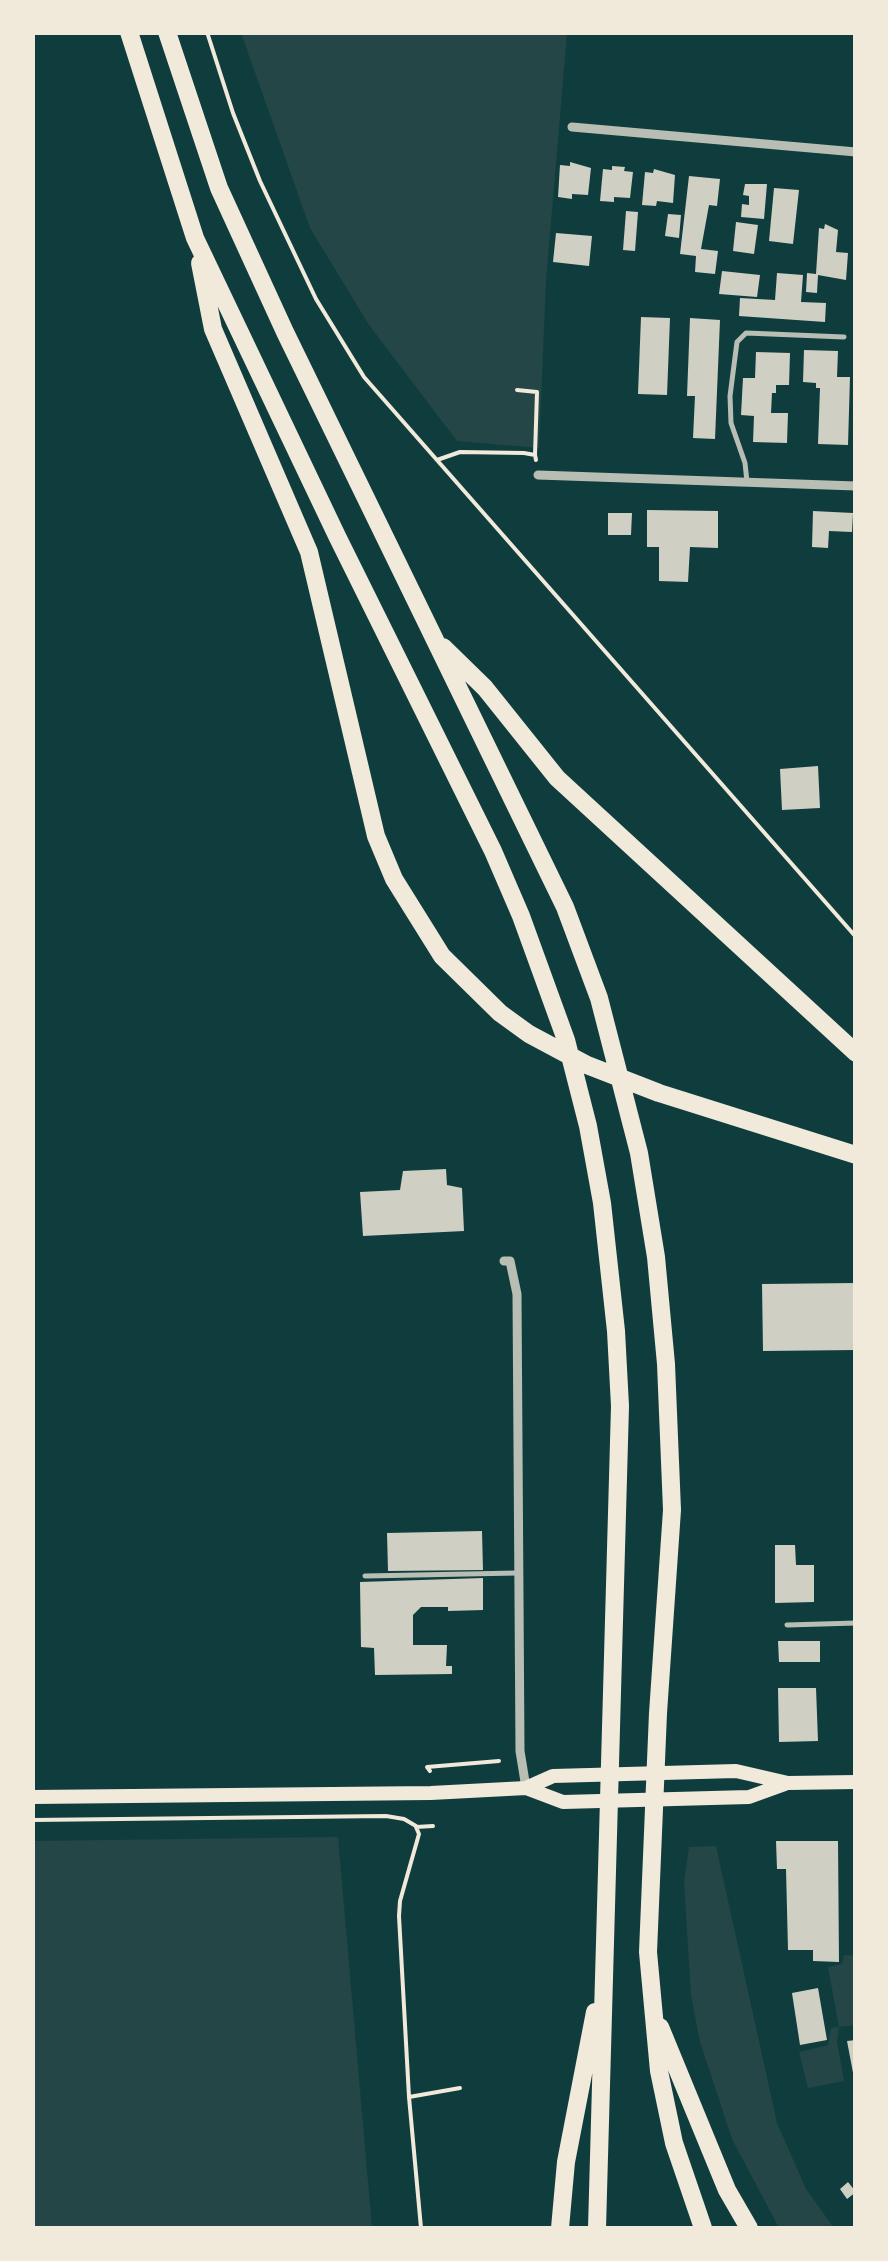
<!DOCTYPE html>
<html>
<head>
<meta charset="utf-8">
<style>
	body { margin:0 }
	#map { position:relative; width:888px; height:2261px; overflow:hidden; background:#0f3d3e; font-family:Manrope,sans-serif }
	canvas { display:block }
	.frame { position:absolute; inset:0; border:35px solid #f1e9da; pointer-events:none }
</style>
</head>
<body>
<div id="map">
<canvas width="888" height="2261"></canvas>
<div class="frame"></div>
</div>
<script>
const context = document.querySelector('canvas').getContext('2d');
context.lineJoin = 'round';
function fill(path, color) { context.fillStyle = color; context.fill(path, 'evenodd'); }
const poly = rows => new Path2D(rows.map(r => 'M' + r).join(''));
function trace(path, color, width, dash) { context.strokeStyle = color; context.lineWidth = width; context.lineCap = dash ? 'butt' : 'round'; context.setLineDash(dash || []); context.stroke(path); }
const green = poly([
	[241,33,567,33,546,281,539,448,457,441,369,325,310,228],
	[338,1837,372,2228,33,2228,33,1841],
	[716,1846,777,2123,806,2189,834,2228,779,2228,732,2139,700,2042,691,1995,684,1882,689,1847],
	[844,1955,856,1956,855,2025,839,2027,837,2042,844,2081,808,2088,799,2052,828,2045,831,2028,839,2027,828,1967,842,1964]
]);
const building = poly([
	[570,162,591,168,588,195,572,194,572,199,558,197,560,165,570,166],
	[612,166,625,167,624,171,633,172,630,198,614,197,614,202,600,201,603,169,612,170],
	[654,169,675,175,673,203,657,201,656,206,642,205,645,172,653,173],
	[689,176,720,179,717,206,709,205,701,249,718,251,715,274,695,272,696,256,680,254],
	[745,184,767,184,764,219,741,217,742,204,749,205,749,196,743,195],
	[774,188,799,190,793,244,769,241],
	[626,211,638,212,635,251,623,250],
	[668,214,681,215,679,238,665,236],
	[736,222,758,225,754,254,733,251],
	[825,224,838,230,836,252,848,253,846,280,818,275,817,293,806,292,807,273,816,274,819,228,824,229],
	[556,233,592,236,589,266,553,262],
	[722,271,760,275,757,297,719,294],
	[777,273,803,275,801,302,826,303,825,322,739,316,740,298,775,300],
	[641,317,670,318,667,395,638,394],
	[690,318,720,320,715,439,693,438,695,396,687,396],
	[804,350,838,351,837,377,850,377,848,445,818,444,820,388,816,388,816,383,803,382],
	[756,352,790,353,789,385,776,385,776,393,772,393,771,413,788,413,787,443,753,442,754,416,741,415,743,378,755,378],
	[647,510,718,511,718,548,690,547,688,582,659,581,659,547,647,547],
	[813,511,853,513,852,532,829,531,828,548,812,547],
	[608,513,632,513,631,535,608,535],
	[818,766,820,808,782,810,780,769],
	[446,1169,447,1185,462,1188,464,1231,363,1236,360,1192,400,1190,403,1171],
	[856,1283,856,1350,763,1351,762,1284],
	[482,1531,483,1570,388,1571,387,1533],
	[775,1545,795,1545,796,1565,814,1565,814,1602,775,1603],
	[483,1578,483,1610,448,1611,448,1607,421,1607,413,1615,413,1645,447,1645,446,1666,452,1666,452,1674,375,1675,374,1648,361,1647,360,1582],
	[778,1641,820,1641,820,1662,779,1662],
	[778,1688,816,1688,818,1741,779,1742],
	[776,1841,838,1841,839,1962,813,1961,813,1950,788,1950,786,1869,777,1869],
	[818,1988,827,2040,800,2045,792,1993],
	[856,2040,856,2078,854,2078,847,2041],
	[848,2182,856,2192,847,2199,840,2189]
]);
const path = poly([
	[207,32,233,113,260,181,316,299,364,377,856,937],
	[517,390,537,392,535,455],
	[437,460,460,452,524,453,535,455,536,460],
	[430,1771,427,1767,499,1761],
	[32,1820,386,1816,404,1819,416,1826],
	[416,1827,419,1834,400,1901,399,1916,409,2097,421,2228],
	[416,1827,433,1826],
	[409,2097,460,2088]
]);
const service = poly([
	[747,482,745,463,731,423,730,396,737,342,746,333,844,337],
	[365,1576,517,1573],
	[787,1625,856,1623]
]);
const minor = poly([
	[572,127,856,152],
	[538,475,856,486],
	[504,1261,510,1261,517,1294,520,1751,526,1788]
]);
const primary = poly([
	[526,1788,563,1802,749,1797,785,1784],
	[32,1797,431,1793,526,1788,553,1776,736,1771,788,1783,856,1782]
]);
const motorway = poly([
	[129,32,195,238,337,536,493,851,521,916,566,1040,588,1126,602,1203,616,1331,620,1406,597,2228],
	[167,32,219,188,285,332,565,907,599,998,639,1153,656,1257,666,1364,672,1510,658,1713,648,1952,659,2071,674,2143,703,2228],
	[200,263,213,329,309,552,376,836,394,879,442,956,500,1013,529,1034,587,1065,659,1093,856,1155],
	[443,647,485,688,557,778,856,1053],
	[660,2027,727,2190,749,2228],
	[560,2228,566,2162,595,2012]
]);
fill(green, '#244646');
fill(building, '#cfcfc3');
trace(path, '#f1e9da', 4);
trace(service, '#b8beb3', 5);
trace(minor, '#b8beb3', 9);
trace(primary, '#f1e9da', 14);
trace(motorway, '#f1e9da', 18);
</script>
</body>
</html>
